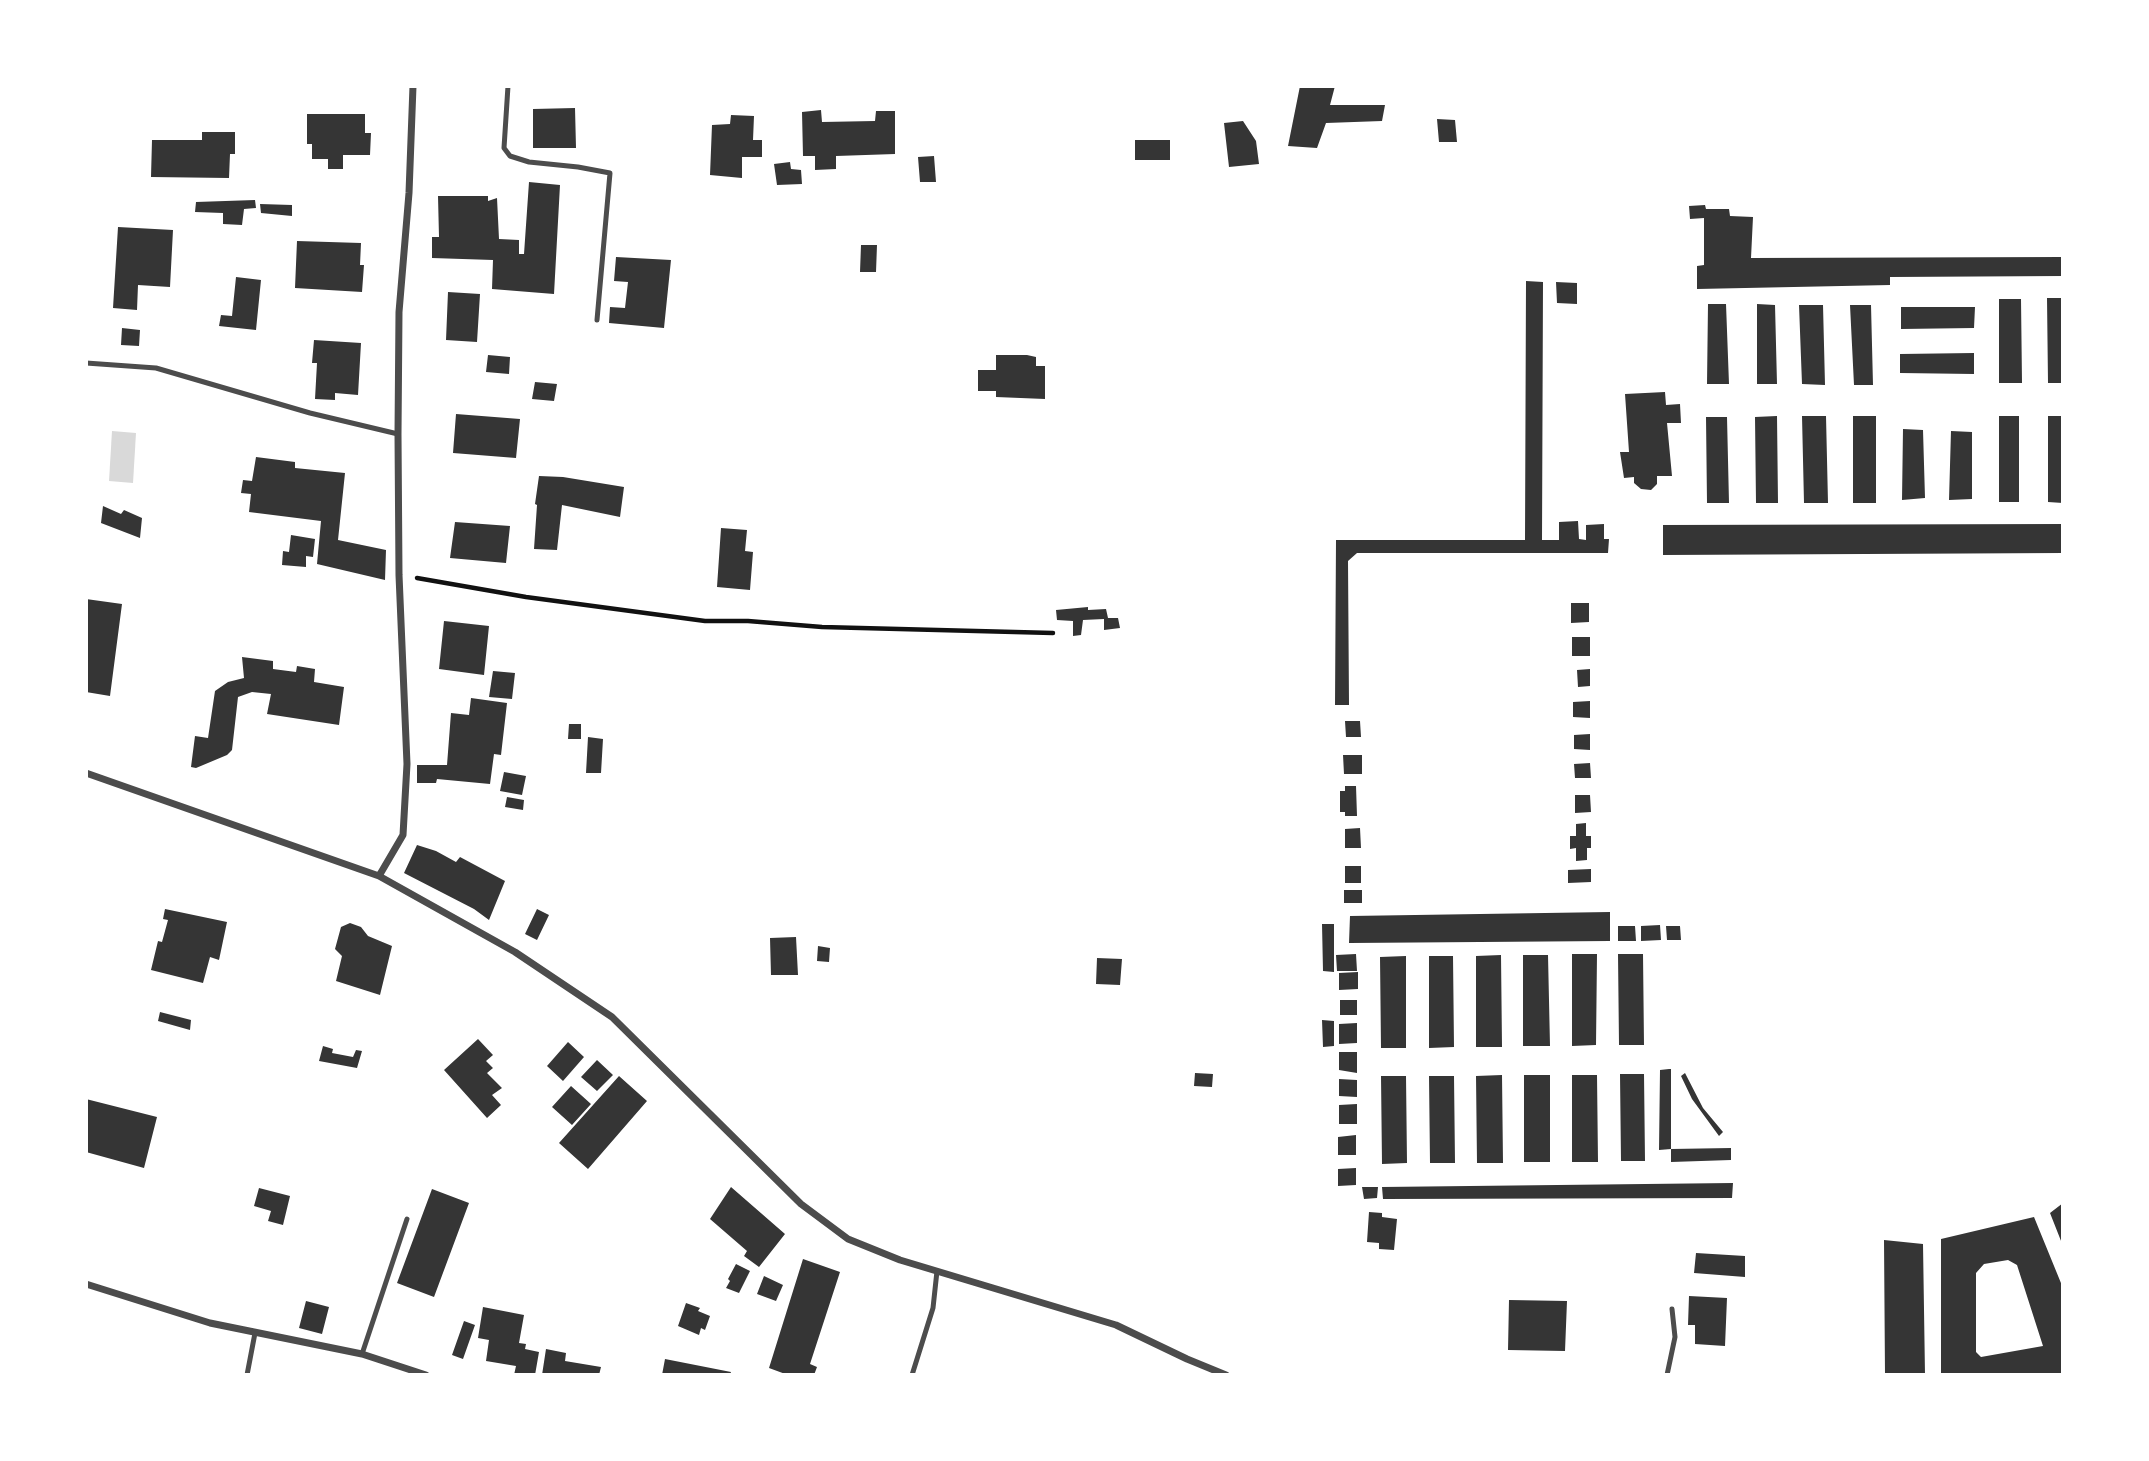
<!DOCTYPE html>
<html>
<head>
<meta charset="utf-8">
<style>
	body { margin:0 }
	#map { position:relative; width:2149px; height:1461px; overflow:hidden; background:#fff; font-family:Signika,sans-serif }
	canvas { display:block }
	.frame { position:absolute; inset:0; border:88px solid #fff; pointer-events:none }
</style>
</head>
<body>
<div id="map">
<canvas width="2149" height="1461"></canvas>
<div class="frame"></div>
</div>
<script>
const context = document.querySelector('canvas').getContext('2d');
context.lineJoin = 'round';
function fill(path, color) { context.fillStyle = color; context.fill(path, 'evenodd'); }
const poly = rows => new Path2D(rows.map(r => 'M' + r).join(''));
function trace(path, color, width, dash) { context.strokeStyle = color; context.lineWidth = width; context.lineCap = dash ? 'butt' : 'round'; context.setLineDash(dash || []); context.stroke(path); }
const water = poly([
	[112,431,136,433,133,483,109,481]
]);
const building = poly([
	[1300,86,1335,86,1330,105,1385,105,1382,121,1326,123,1317,148,1288,146],
	[575,108,576,148,533,148,533,109],
	[821,110,822,122,875,121,876,111,895,111,895,154,836,156,836,169,815,170,815,156,803,156,802,112],
	[307,114,365,114,365,133,371,133,370,155,343,155,343,169,328,169,328,159,312,159,312,144,307,144],
	[731,115,754,116,753,140,762,140,762,157,742,157,742,178,710,175,712,125,730,124],
	[1437,119,1455,120,1457,142,1439,142],
	[1243,121,1256,141,1259,164,1229,167,1224,123],
	[202,132,235,132,235,154,230,154,229,178,151,177,152,140,202,140],
	[1135,140,1170,140,1170,160,1135,160],
	[934,156,936,182,920,182,918,157],
	[790,162,791,169,801,170,802,184,777,185,774,164],
	[529,182,560,185,554,294,492,289,493,260,432,258,432,237,439,237,438,196,488,196,488,201,497,198,499,239,519,240,519,254,524,254],
	[255,200,256,208,244,209,242,225,223,224,223,213,195,212,196,202],
	[260,204,292,205,292,216,261,213],
	[1705,205,1706,209,1729,209,1730,216,1753,217,1751,258,2063,257,2063,276,1890,277,1890,285,1697,289,1697,266,1704,265,1704,218,1690,219,1689,206],
	[118,227,173,230,170,287,138,285,137,310,113,308],
	[297,241,361,243,360,265,364,265,362,292,295,288],
	[861,245,877,245,876,272,860,272],
	[616,257,671,260,664,328,609,323,610,307,625,308,628,282,614,281],
	[236,277,261,280,256,330,219,326,221,315,232,316],
	[1526,281,1543,282,1542,540,1559,540,1559,522,1578,521,1579,539,1586,540,1586,525,1604,524,1604,539,1609,539,1608,553,1357,553,1348,561,1349,705,1335,705,1336,540,1525,540],
	[1556,282,1577,283,1577,304,1557,303],
	[448,292,480,294,477,342,446,340],
	[2047,298,2063,298,2063,383,2048,383],
	[1999,299,2021,299,2022,383,1999,383],
	[1708,304,1726,304,1729,384,1707,384],
	[1757,304,1775,305,1777,384,1757,384],
	[1799,305,1823,305,1825,385,1802,384],
	[1850,305,1871,305,1873,385,1854,385],
	[1901,307,1975,307,1974,328,1901,329],
	[122,328,140,330,139,346,121,345],
	[314,340,361,343,358,395,335,393,335,400,315,399,317,363,312,363],
	[1974,353,1974,374,1900,373,1900,354],
	[488,355,510,357,509,374,486,372],
	[996,355,1027,355,1036,357,1036,366,1045,366,1045,399,996,397,996,391,978,391,978,370,996,370],
	[535,382,557,384,554,401,532,399],
	[1665,392,1666,405,1680,404,1681,423,1667,423,1672,476,1657,476,1657,484,1651,490,1641,489,1634,483,1634,477,1624,478,1620,452,1629,452,1625,394],
	[456,414,520,419,516,458,453,453],
	[1777,416,1778,503,1756,503,1755,417],
	[1802,416,1826,416,1828,503,1804,503],
	[1853,416,1876,416,1876,503,1853,503],
	[1999,416,2019,416,2019,502,1999,502],
	[2048,416,2063,416,2063,503,2048,502],
	[1706,417,1727,417,1729,503,1707,503],
	[1903,429,1923,430,1925,498,1902,500],
	[1951,431,1972,432,1972,499,1949,500],
	[256,457,295,462,295,468,345,473,338,540,386,550,385,580,317,564,321,521,249,512,251,494,241,493,243,480,252,481],
	[539,476,563,477,624,487,620,517,562,505,557,550,534,549,537,505,535,504],
	[103,506,121,514,124,510,142,518,140,538,101,523],
	[455,522,510,526,506,563,450,558],
	[2063,524,2063,553,1663,555,1663,525],
	[721,528,747,530,745,551,753,552,750,590,717,587],
	[291,535,315,539,313,557,306,556,306,567,282,565,283,551,289,552],
	[86,599,122,604,110,696,86,692],
	[1571,603,1589,603,1589,622,1571,623],
	[1088,607,1088,610,1106,609,1108,618,1118,618,1120,628,1104,630,1104,619,1083,620,1081,635,1073,636,1073,621,1057,620,1056,610],
	[444,621,489,626,484,675,439,669],
	[1572,637,1590,637,1590,656,1572,656],
	[242,657,273,661,273,669,296,672,297,666,315,669,314,682,344,687,339,725,267,714,271,694,252,692,238,697,232,750,227,755,196,768,191,767,195,736,208,738,215,691,228,682,244,678],
	[1590,669,1590,686,1578,687,1577,670],
	[493,671,515,673,512,699,489,697],
	[471,698,507,703,501,755,494,754,490,784,437,779,436,783,417,783,417,765,447,765,451,713,469,715],
	[1590,701,1590,718,1573,717,1573,702],
	[1345,721,1360,721,1361,737,1346,737],
	[569,724,581,724,581,739,568,739],
	[1590,734,1590,750,1574,749,1574,735],
	[588,737,603,739,601,773,586,773],
	[1343,755,1362,755,1362,774,1344,774],
	[1590,763,1591,778,1575,778,1574,764],
	[504,772,526,776,522,795,500,791],
	[1345,786,1356,786,1357,816,1345,816,1345,812,1340,812,1340,791,1345,791],
	[1575,795,1590,795,1591,812,1575,813],
	[507,797,524,800,523,810,505,807],
	[1586,823,1586,836,1591,836,1591,848,1587,848,1587,860,1576,861,1576,848,1570,849,1570,836,1576,836,1576,824],
	[1360,828,1361,848,1345,848,1345,829],
	[417,845,436,851,456,862,460,857,505,881,489,920,474,909,404,873],
	[1345,866,1361,866,1361,883,1345,883],
	[1591,869,1591,882,1568,883,1568,870],
	[1344,890,1362,890,1362,903,1344,903],
	[165,909,227,922,219,960,210,957,203,983,151,970,158,941,162,942,168,920,163,919],
	[537,909,549,915,537,940,525,934],
	[1610,912,1610,941,1349,943,1350,916],
	[350,923,361,927,368,936,392,946,380,995,336,981,342,956,335,949,341,927],
	[1322,924,1334,924,1334,972,1323,971],
	[1660,925,1661,940,1641,941,1641,926],
	[1618,926,1635,926,1636,941,1618,941],
	[1666,926,1680,926,1681,940,1667,940],
	[796,937,798,975,771,975,770,938],
	[818,946,830,948,829,962,817,961],
	[1356,954,1357,971,1337,971,1336,955],
	[1572,954,1597,954,1596,1045,1572,1046],
	[1618,954,1643,954,1644,1045,1619,1045],
	[1501,955,1502,1047,1476,1047,1476,956],
	[1523,955,1548,955,1550,1046,1523,1046],
	[1406,956,1406,1048,1381,1048,1380,957],
	[1429,956,1453,956,1454,1047,1429,1048],
	[1097,958,1122,959,1120,985,1096,984],
	[1358,972,1358,989,1339,990,1339,973],
	[1340,1000,1357,1000,1357,1015,1340,1015],
	[160,1012,191,1020,190,1030,158,1021],
	[1322,1020,1334,1021,1334,1046,1323,1047],
	[1357,1023,1357,1043,1339,1044,1339,1024],
	[478,1039,493,1055,486,1061,493,1068,487,1073,502,1088,492,1095,501,1105,487,1118,444,1070],
	[568,1042,584,1057,563,1081,547,1066],
	[323,1046,333,1049,332,1053,353,1057,356,1050,362,1051,357,1068,319,1061],
	[1339,1052,1357,1052,1357,1073,1339,1070],
	[597,1060,613,1075,597,1091,581,1077],
	[1669,1069,1671,1069,1671,1149,1731,1148,1731,1160,1671,1162,1671,1149,1659,1150,1660,1070],
	[1195,1073,1213,1074,1212,1087,1194,1086],
	[1685,1073,1703,1108,1723,1132,1719,1136,1692,1099,1681,1076],
	[1620,1074,1644,1074,1645,1161,1621,1161],
	[1502,1075,1503,1163,1477,1163,1476,1076],
	[1524,1075,1550,1075,1550,1162,1524,1162],
	[1572,1075,1597,1075,1598,1162,1572,1162],
	[619,1076,647,1101,588,1169,559,1143],
	[1381,1076,1406,1076,1407,1163,1382,1164],
	[1429,1076,1454,1076,1455,1163,1430,1163],
	[1339,1079,1357,1080,1357,1097,1339,1096],
	[571,1086,591,1104,572,1125,552,1107],
	[86,1099,157,1117,144,1168,86,1152],
	[1357,1104,1357,1124,1339,1124,1339,1105],
	[1356,1135,1356,1155,1338,1155,1338,1137],
	[1356,1168,1356,1185,1338,1186,1338,1169],
	[1733,1183,1732,1198,1383,1199,1382,1187],
	[731,1187,785,1234,759,1267,744,1256,747,1251,710,1219],
	[1362,1187,1378,1187,1377,1198,1364,1199],
	[259,1188,290,1196,283,1225,268,1221,271,1211,254,1206],
	[432,1189,469,1203,434,1297,397,1283],
	[2063,1203,2063,1246,2050,1213],
	[1369,1212,1382,1213,1382,1217,1397,1219,1394,1250,1379,1249,1379,1243,1367,1242],
	[2034,1217,2063,1288,2063,1375,1941,1375,1941,1239],
	[2008,1260,2017,1265,2043,1346,1981,1357,1976,1352,1976,1273,1984,1264],
	[1884,1240,1923,1244,1925,1375,1885,1375],
	[1696,1253,1745,1256,1745,1277,1694,1273],
	[803,1259,840,1272,810,1364,817,1367,814,1375,788,1375,769,1368],
	[736,1264,750,1271,739,1293,726,1288,730,1281,728,1279],
	[764,1276,783,1285,776,1301,757,1294],
	[1689,1296,1727,1298,1725,1346,1695,1344,1695,1325,1688,1325],
	[1509,1300,1567,1301,1565,1351,1508,1350],
	[306,1301,329,1307,322,1334,299,1328],
	[686,1303,700,1308,698,1311,710,1316,705,1330,701,1328,699,1335,678,1326],
	[483,1307,524,1315,519,1343,526,1344,525,1349,539,1352,535,1375,514,1375,516,1366,486,1361,489,1340,478,1338],
	[464,1321,475,1325,463,1359,452,1355],
	[546,1349,566,1353,565,1361,601,1367,599,1375,542,1375],
	[665,1359,731,1372,730,1375,662,1375]
]);
const path = poly([
	[417,578,526,597,705,621,748,621,822,627,1053,633]
]);
const service = poly([
	[508,86,504,148,510,156,529,162,578,167,610,173,597,320],
	[86,363,156,368,310,413,398,434],
	[362,1354,407,1219],
	[247,1375,255,1333],
	[912,1375,933,1308,937,1271],
	[1667,1375,1675,1337,1672,1309]
]);
const minor = poly([
	[86,773,379,876,515,952,612,1017,801,1204,848,1239,900,1260,1116,1325,1187,1359,1226,1375],
	[379,876,403,835,407,764,399,575,398,434,399,312,409,193,413,86],
	[86,1284,210,1323,362,1354,426,1375]
]);
fill(water, '#d9d9d9');
fill(building, '#353535');
trace(path, '#111', 4.5);
trace(service, '#4c4c4c', 5);
trace(minor, '#4c4c4c', 7);
</script>
</body>
</html>
